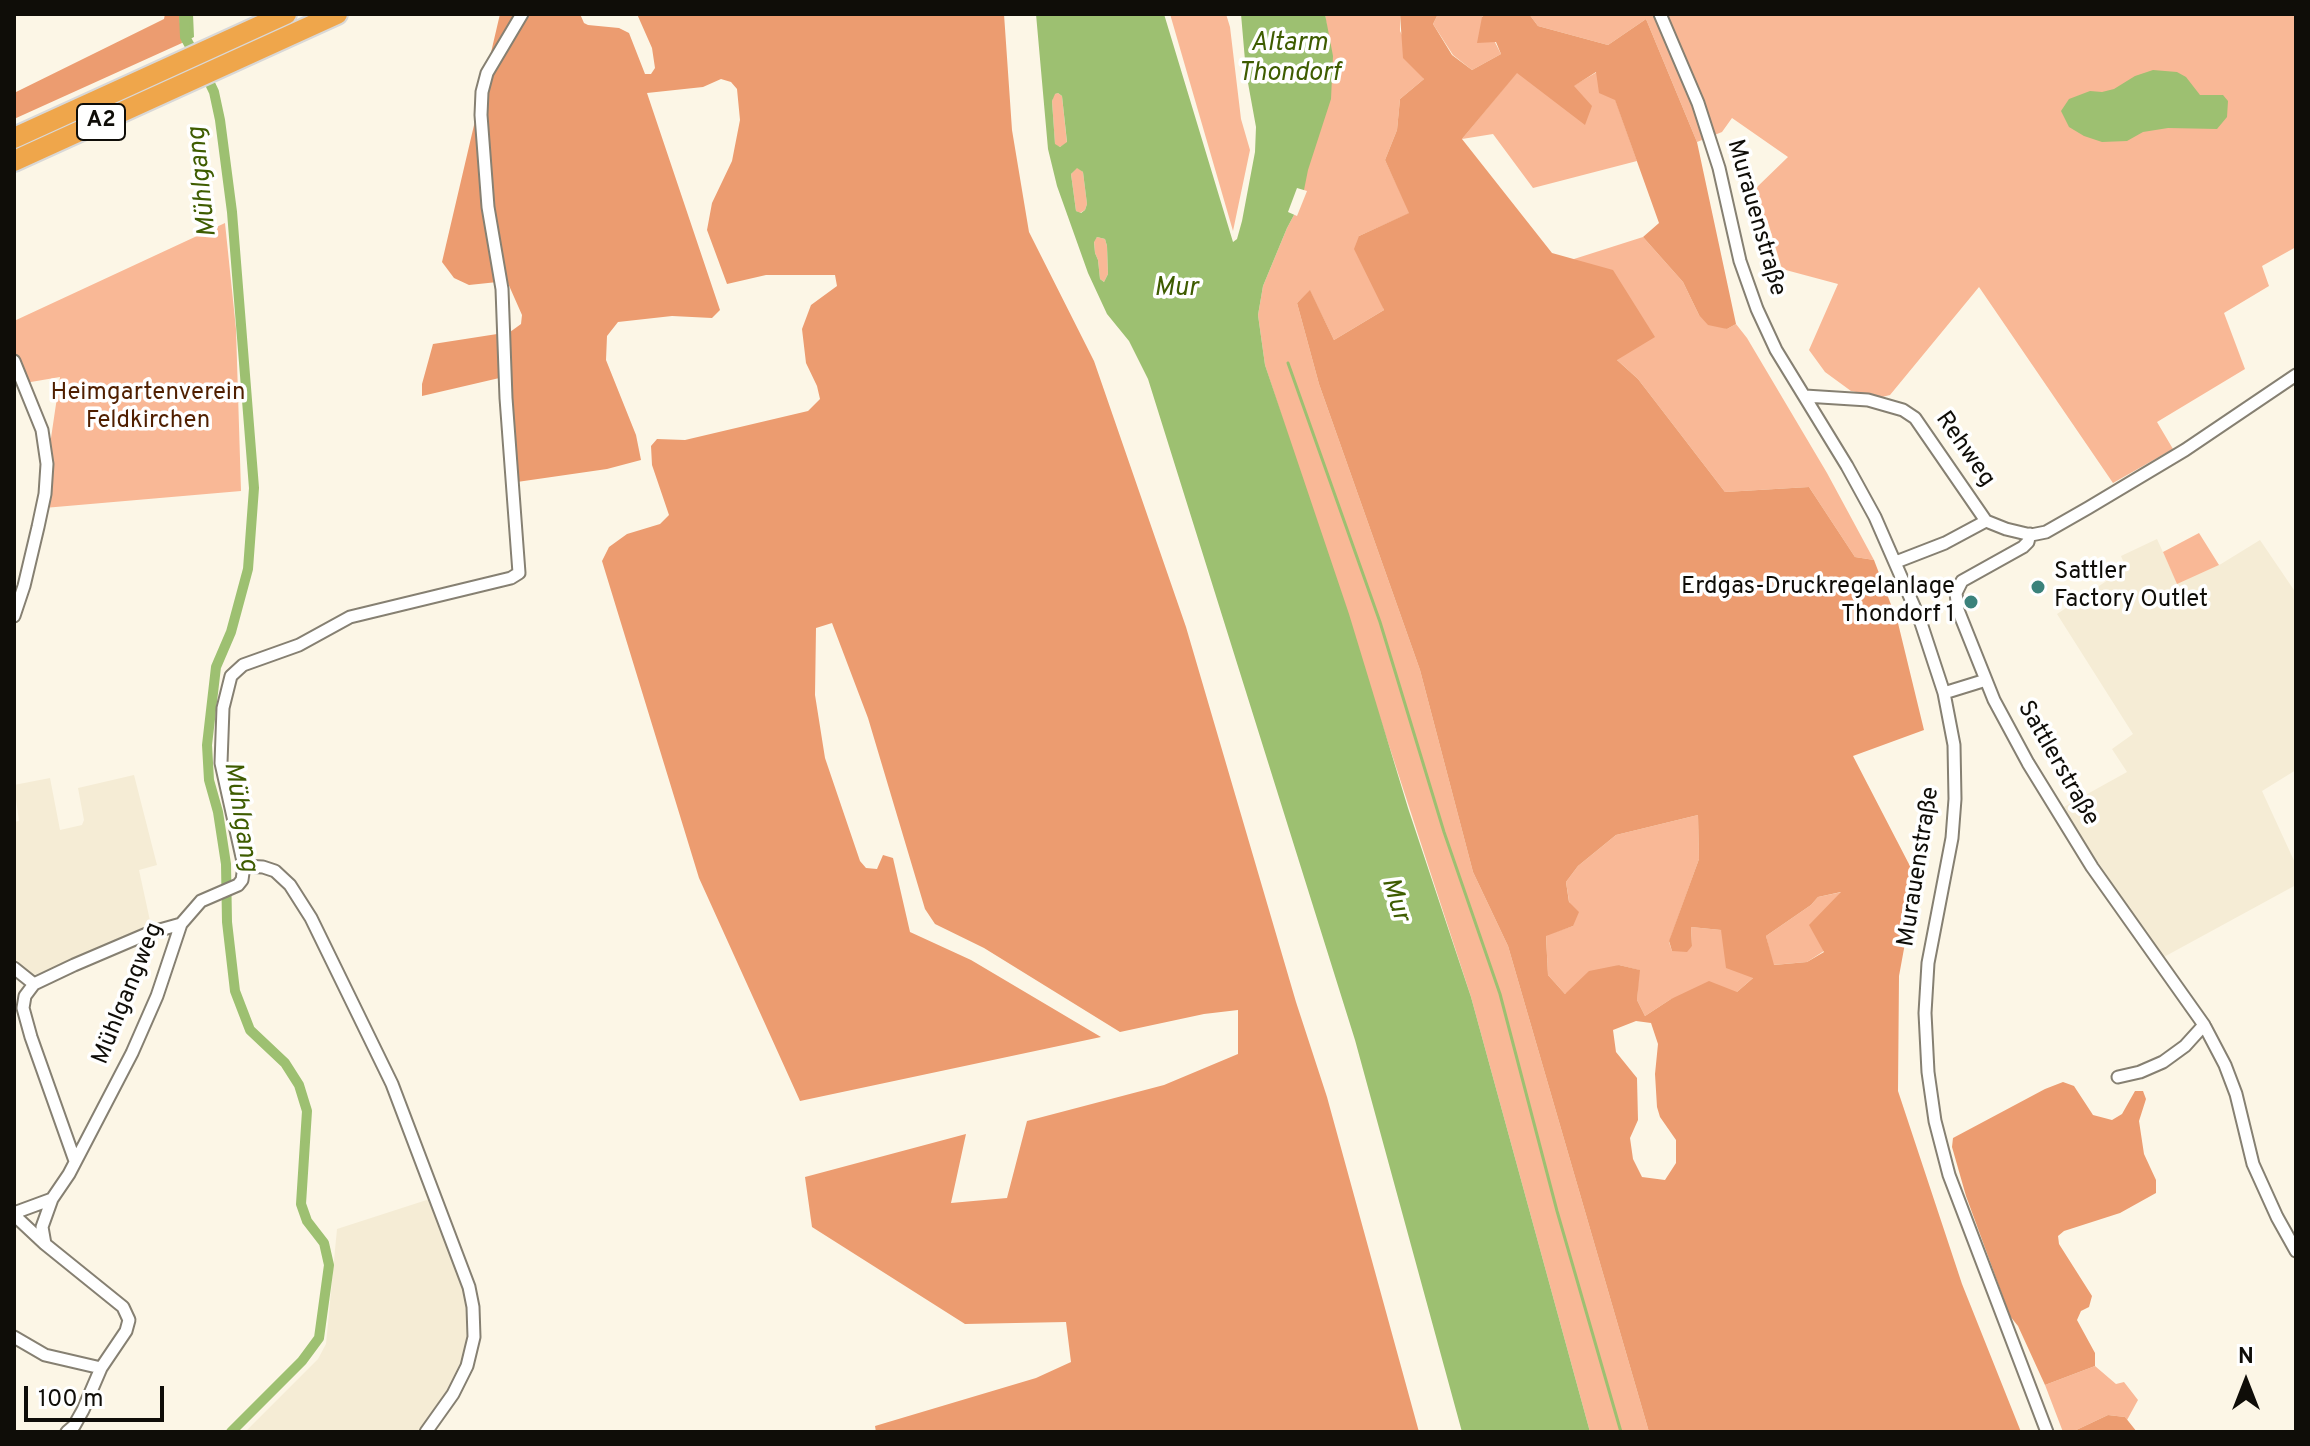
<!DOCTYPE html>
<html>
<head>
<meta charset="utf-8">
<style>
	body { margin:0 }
	#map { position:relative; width:2310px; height:1446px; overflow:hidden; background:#fcf6e6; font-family:Overpass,sans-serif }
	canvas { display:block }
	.frame { position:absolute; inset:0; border:16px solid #0f0d08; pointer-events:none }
	.north { position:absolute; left:2206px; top:1342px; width:80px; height:80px; -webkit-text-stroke:6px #fff; paint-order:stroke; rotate:0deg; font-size:22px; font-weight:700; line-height:32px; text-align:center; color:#0f0d08 }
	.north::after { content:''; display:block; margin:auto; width:28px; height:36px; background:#0f0d08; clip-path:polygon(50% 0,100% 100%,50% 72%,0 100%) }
	.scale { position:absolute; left:24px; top:1386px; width:140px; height:36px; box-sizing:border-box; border:4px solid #0f0d08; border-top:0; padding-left:10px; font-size:24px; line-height:28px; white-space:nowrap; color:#0f0d08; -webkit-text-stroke:6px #fff; paint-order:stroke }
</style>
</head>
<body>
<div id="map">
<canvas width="2310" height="1446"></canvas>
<div class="frame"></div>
<div class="north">N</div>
<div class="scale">100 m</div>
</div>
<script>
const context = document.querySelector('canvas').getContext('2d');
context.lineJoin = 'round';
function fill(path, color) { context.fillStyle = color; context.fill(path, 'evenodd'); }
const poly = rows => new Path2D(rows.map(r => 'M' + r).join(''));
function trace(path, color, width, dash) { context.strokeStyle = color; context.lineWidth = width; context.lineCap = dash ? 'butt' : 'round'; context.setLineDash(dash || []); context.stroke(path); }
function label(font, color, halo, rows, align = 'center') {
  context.font = font + ' Overpass,sans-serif'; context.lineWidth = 7; context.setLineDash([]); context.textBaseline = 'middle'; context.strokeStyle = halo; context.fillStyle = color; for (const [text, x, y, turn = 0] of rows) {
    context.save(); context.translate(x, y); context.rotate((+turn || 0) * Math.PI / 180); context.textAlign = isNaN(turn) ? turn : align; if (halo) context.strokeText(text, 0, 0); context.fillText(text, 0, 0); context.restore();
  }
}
const built = poly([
	[2157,539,2177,583,2221,564,2260,540,2296,593,2296,770,2262,791,2296,865,2296,885,2162,958,2062,808,2127,772,2112,749,2133,734,2057,614,2126,568,2121,556],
	[134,775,157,865,139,870,152,930,24,979,14,971,14,822,19,821,14,785,50,778,60,830,82,825,84,820,78,788],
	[439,1196,477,1293,479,1341,464,1388,433,1432,245,1432,318,1359,326,1344,337,1229]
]);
const green = poly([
	[1170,14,1226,14,1230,27,1241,119,1250,150,1233,231],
	[1325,14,1400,14,1400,31,1424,79,1400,99,1397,130,1385,160,1410,213,1359,236,1384,310,1334,340,1310,291,1297,303,1319,384,1420,670,1473,872,1508,946,1649,1432,1590,1432,1471,997,1265,365,1258,315,1263,286,1287,228,1302,200,1327,28],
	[1438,14,1486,14,1482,17,1501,54,1472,70,1453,55,1433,24],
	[1529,14,2296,14,2296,247,2262,266,2269,286,2224,313,2245,369,2157,422,2173,449,2113,483,1979,287,1890,395,1882,397,1851,391,1825,372,1809,350,1838,284,1782,269,1767,219,1758,212,1756,188,1788,157,1732,118,1722,132,1697,142,1646,19,1608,45,1538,26],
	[1517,72,1573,86,1597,72,1615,99,1637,161,1533,188,1493,134,1462,139],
	[1058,93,1062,96,1067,143,1060,147,1055,145,1052,101,1054,94],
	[1077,167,1083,172,1087,204,1085,210,1080,213,1076,211,1071,174],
	[225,223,236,329,241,491,44,508,46,439,51,438,60,377,25,383,14,352,14,321],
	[1097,237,1105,239,1107,246,1108,274,1104,282,1100,279,1098,260,1095,253,1094,241],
	[1643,237,1683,282,1699,315,1727,329,1736,324,1747,338,1827,473,1874,560,1855,557,1809,487,1725,492,1638,379,1616,359,1574,259],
	[2199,533,2219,565,2177,584,2163,552],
	[1698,815,1699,859,1669,942,1672,951,1692,946,1691,927,1721,930,1754,977,1737,992,1671,999,1645,1016,1637,1000,1639,970,1619,965,1565,994,1548,975,1546,935,1573,926,1566,882,1578,866,1616,835],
	[1842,892,1829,907,1824,951,1807,962,1773,965,1766,936,1811,905,1818,897],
	[2095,1366,2116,1384,2124,1382,2138,1400,2127,1420,2125,1417,2108,1415,2072,1432,2063,1432,2045,1385]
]);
const forest = poly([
	[165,14,179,14,182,43,14,119,14,93,164,19],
	[500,14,580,14,584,23,588,25,619,28,629,33,645,74,651,74,655,68,652,48,637,14,1004,14,1012,130,1029,232,1094,361,1186,627,1296,1002,1327,1097,1419,1432,876,1432,875,1426,1036,1378,1071,1362,1066,1322,965,1324,812,1227,805,1177,966,1134,951,1203,1007,1198,1027,1121,1164,1085,1238,1054,1238,1010,1204,1014,1120,1032,984,948,935,924,925,909,868,718,832,623,816,628,815,695,825,758,860,861,866,868,877,869,883,855,893,858,910,932,971,960,1101,1037,800,1101,699,878,602,561,609,547,627,534,660,524,669,515,652,465,651,446,657,439,685,440,808,411,820,399,817,386,806,363,802,329,811,305,837,286,835,275,766,275,727,284,707,230,712,203,732,161,740,120,737,89,731,82,721,79,703,87,647,93,720,310,712,318,672,316,618,322,607,336,606,360,636,435,641,460,607,469,517,482,508,376,422,396,422,384,433,344,510,332,521,324,522,315,507,281,469,285,454,278,442,262],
	[1400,14,1438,14,1433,24,1452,55,1472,70,1501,54,1496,42,1477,43,1482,17,1486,14,1529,14,1538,26,1608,45,1646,19,1697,142,1736,324,1727,329,1708,325,1699,315,1683,282,1643,237,1659,223,1615,100,1599,93,1596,72,1574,86,1592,106,1585,125,1517,73,1462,139,1552,253,1613,270,1655,337,1617,360,1638,379,1725,492,1809,487,1855,557,1874,560,1898,623,1924,730,1853,756,1911,868,1912,905,1899,976,1898,1091,1962,1284,2021,1432,1649,1432,1508,946,1473,872,1420,670,1319,384,1297,303,1310,290,1334,340,1384,310,1354,249,1359,236,1409,213,1385,160,1397,130,1400,99,1424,79,1403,58],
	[1698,815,1699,859,1669,941,1672,951,1687,952,1692,946,1691,927,1721,930,1726,968,1753,978,1737,992,1709,981,1671,999,1645,1016,1637,1000,1640,970,1619,965,1589,971,1565,994,1548,975,1546,936,1573,926,1579,912,1569,902,1566,882,1578,866,1616,835],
	[1841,892,1809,925,1824,952,1807,962,1774,965,1766,936,1811,905,1818,897],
	[1636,1021,1651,1023,1658,1044,1655,1074,1657,1107,1660,1117,1676,1140,1676,1163,1665,1180,1642,1177,1633,1159,1630,1138,1638,1120,1637,1078,1616,1052,1613,1030],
	[2063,1082,2074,1086,2093,1115,2112,1120,2122,1114,2135,1091,2143,1091,2146,1099,2139,1121,2144,1154,2156,1180,2156,1193,2120,1213,2064,1231,2058,1236,2059,1244,2092,1296,2089,1307,2081,1311,2077,1320,2095,1353,2095,1366,2045,1385,2018,1326,2010,1316,1966,1196,1952,1147,1953,1138,2045,1089],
	[2108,1415,2125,1417,2137,1432,2072,1432]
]);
const water = poly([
	[179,14,193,14,194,37,182,43],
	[1036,14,1164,14,1233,242,1237,239,1242,221,1255,152,1256,127,1246,72,1241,14,1325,14,1333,56,1331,99,1308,170,1302,200,1287,228,1263,286,1258,315,1265,365,1349,614,1408,808,1471,997,1590,1432,1462,1432,1355,1040,1148,379,1129,341,1107,314,1088,273,1057,186,1048,149],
	[1058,93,1062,96,1067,142,1060,147,1055,144,1052,101,1055,94],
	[1077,168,1083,172,1087,204,1085,210,1081,213,1076,211,1071,174],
	[1097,237,1105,239,1107,246,1108,274,1104,282,1100,279,1098,260,1095,253,1094,242],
	[2153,70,2177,72,2186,77,2200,95,2223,95,2228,101,2227,117,2217,129,2168,128,2143,132,2127,141,2102,142,2084,136,2069,127,2061,111,2069,99,2090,91,2102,92,2114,89,2135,76]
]);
const pier = poly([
	[1297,188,1307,191,1297,216,1288,212]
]);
const stream = poly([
	[1288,363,1380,622,1444,832,1500,994,1557,1211,1621,1432]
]);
const canal = poly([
	[184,14,185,37,196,57],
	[204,71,214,92,220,120,232,212,254,488,248,569,231,632,216,667,207,745,209,780,218,812,226,864,227,922,235,991,250,1030,285,1063,299,1085,307,1111,301,1204,307,1221,324,1243,329,1265,319,1338,302,1361,231,1432]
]);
const street = poly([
	[1660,14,1698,103,1719,168,1740,261,1757,309,1776,350,1847,466,1875,517,1920,620,1944,693,1954,745,1955,799,1952,838,1928,963,1925,1013,1928,1072,1935,1121,1949,1175,2047,1432],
	[14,361,42,430,47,464,45,494,38,527,24,586,14,616],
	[1805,396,1868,400,1903,410,1915,418,1986,521,2006,529,2031,535,2046,532,2088,508,2185,450,2296,375],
	[2030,534,2028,542,2023,547,1962,581,1956,593,1958,610,1994,700,2028,763,2092,867,2204,1025,2225,1065,2236,1094,2253,1164,2277,1217,2296,1251],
	[1896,562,1945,543,1986,521],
	[1944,693,1986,680],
	[244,866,263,867,275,871,290,885,311,918,392,1084,469,1287,473,1307,474,1337,467,1366,453,1394,426,1432],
	[14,968,34,984],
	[2118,1077,2140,1072,2163,1062,2185,1046,2204,1025],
	[75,1161,31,1037,23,1008,25,996,34,984,74,965,149,933,181,924],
	[52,1199,42,1227,45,1244,123,1307,129,1320,126,1331,101,1368,83,1410,74,1426,67,1432],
	[14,1213,52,1199,69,1174,132,1053,157,996,181,924,201,901,238,885,242,880,244,866,221,763,223,708,231,676,243,665,299,645,350,617,511,578,519,573,506,398,502,289,488,207,481,115,482,92,487,73,522,14],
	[14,1215,45,1244],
	[14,1337,45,1355,101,1368]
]);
const highway = poly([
	[14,138,286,14],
	[14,161,337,14]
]);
const markers = [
	[2038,587,8,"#3b827b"],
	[1971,602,8,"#3b827b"]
];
const shields = [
	[101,122,48]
];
const shieldNames = [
	["A2",101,122]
];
const streetNames = [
	["Murauenstraße",1755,218,74],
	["Rehweg",1964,450,55],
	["Sattlerstraße",2057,764,60],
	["Murauenstraße",1920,867,-81],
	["Mühlgangweg",129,994,-68]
];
const parkNames = [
	["Heimgartenverein",148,394],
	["Feldkirchen",148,422]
];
const poiNames = [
	["Sattler",2054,573],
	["Factory Outlet",2054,601],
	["Erdgas-Druckregelanlage",1955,588,"right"],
	["Thondorf 1",1955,616,"right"]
];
const waterNames = [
	["Altarm",1289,45],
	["Thondorf",1289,75],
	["Mühlgang",204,182,-96],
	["Mur",1176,290],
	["Mühlgang",239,817,81],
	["Mur",1394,900,73]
];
fill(built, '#f5ecd5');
fill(green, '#f9b896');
fill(forest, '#ec9c70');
fill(water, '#9dc071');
fill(pier, '#fcf6e6');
trace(stream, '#9dc071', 3);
trace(canal, '#9dc071', 10);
trace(street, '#868072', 15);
trace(highway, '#d9d8d7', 24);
trace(street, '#fff', 11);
trace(highway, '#efa64b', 20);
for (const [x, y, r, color] of markers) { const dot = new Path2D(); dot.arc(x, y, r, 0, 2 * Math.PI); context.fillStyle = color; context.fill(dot); trace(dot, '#fff', 3); }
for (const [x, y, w] of shields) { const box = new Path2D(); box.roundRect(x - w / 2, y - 18, w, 36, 6); context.fillStyle = '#fff'; context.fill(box); trace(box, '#0f0d08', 2); }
label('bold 22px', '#0f0d08', null, shieldNames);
label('24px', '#0f0d08', '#fff', streetNames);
label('24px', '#501f00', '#fff', parkNames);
label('24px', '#0f0d08', '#fff', poiNames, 'left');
label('italic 26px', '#3e5c00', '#fff', waterNames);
</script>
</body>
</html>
